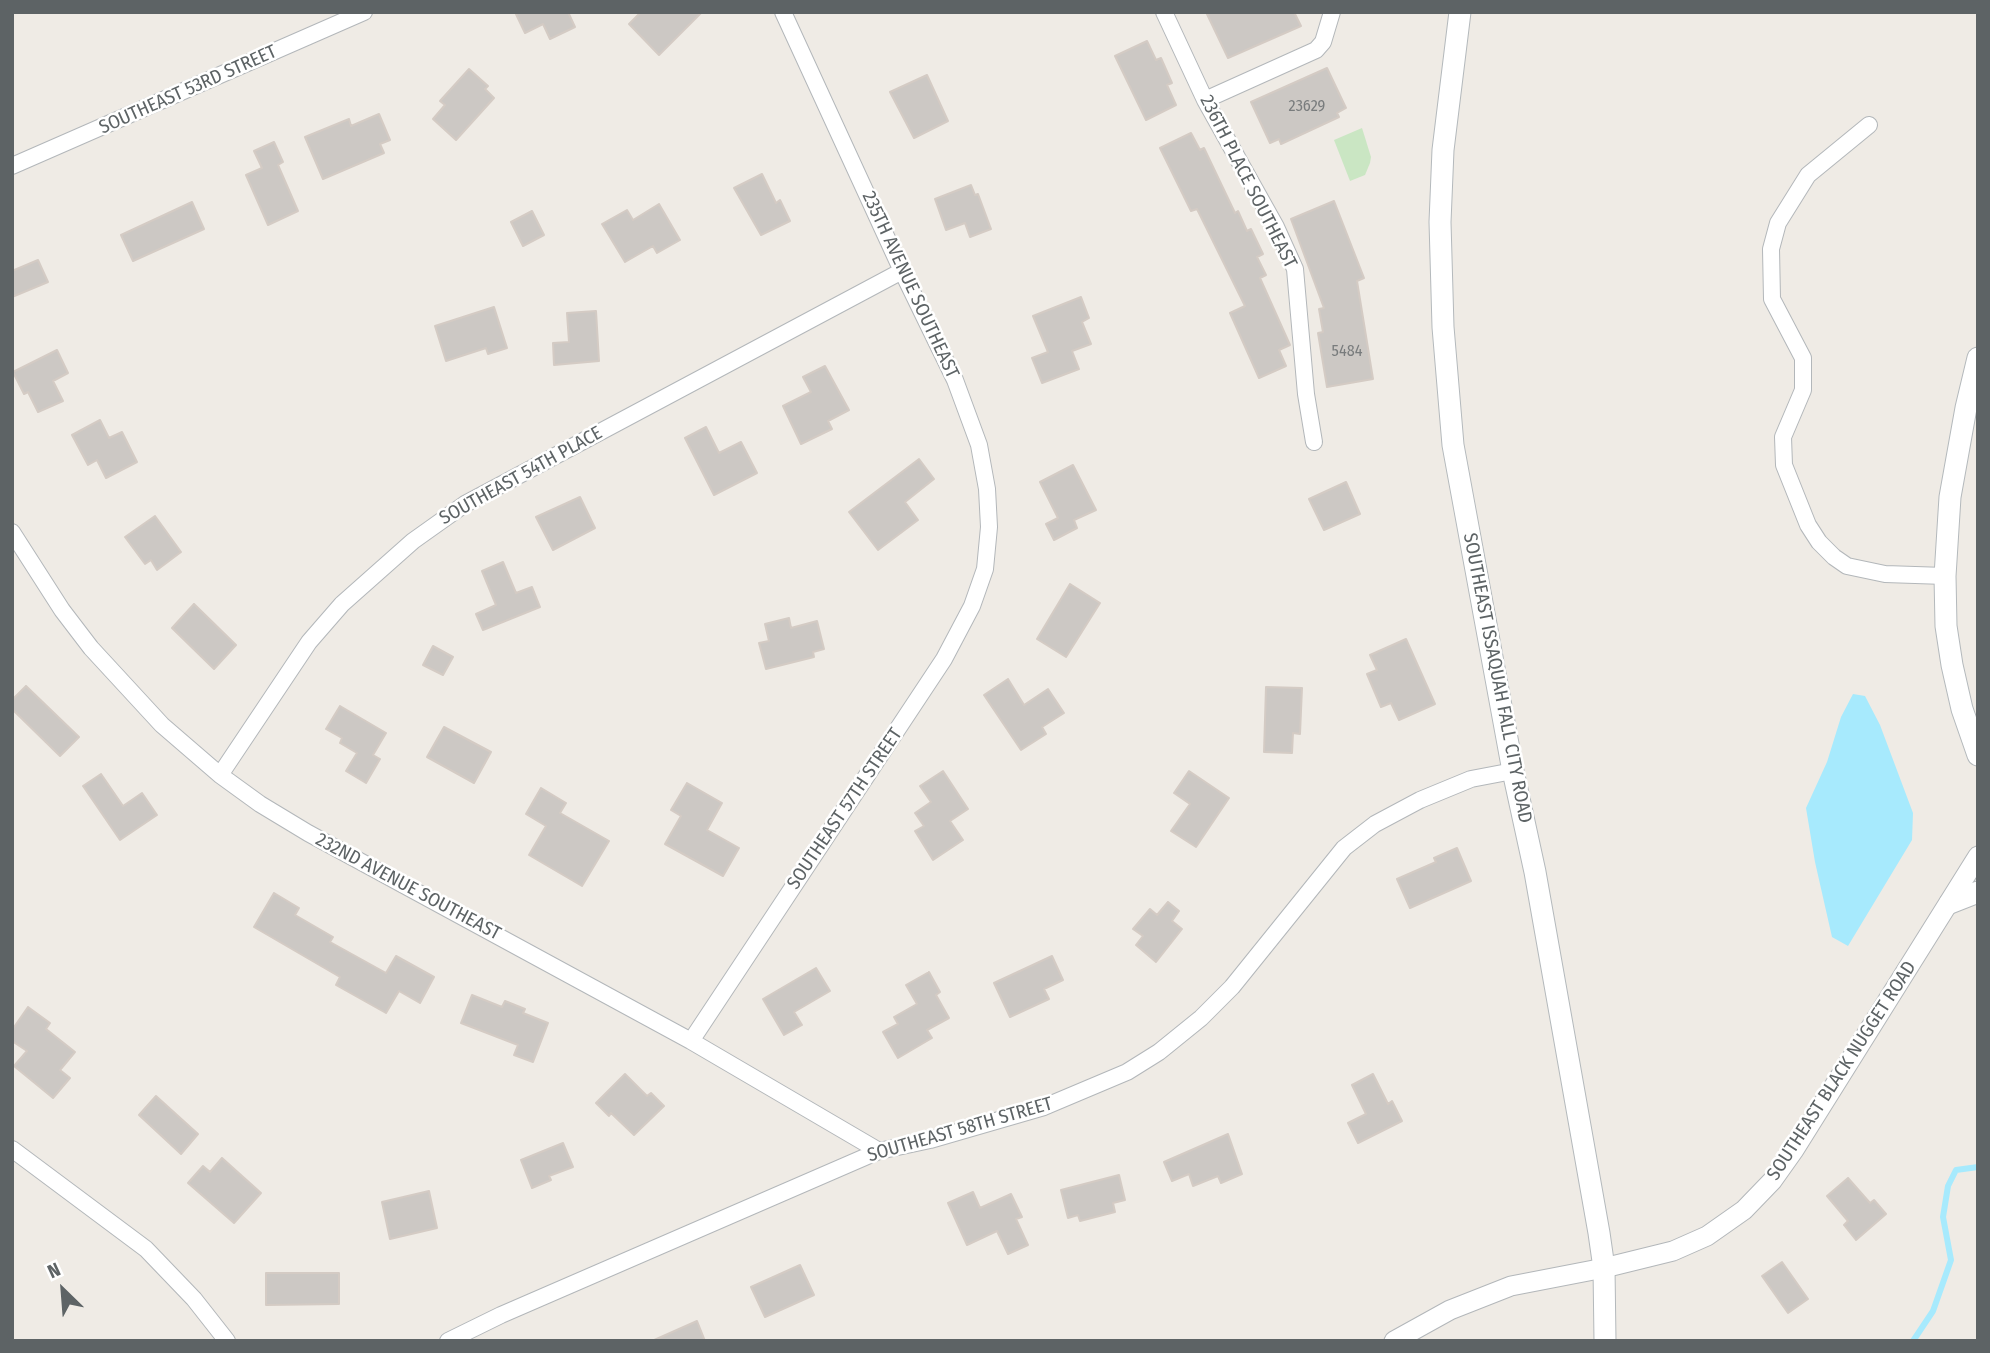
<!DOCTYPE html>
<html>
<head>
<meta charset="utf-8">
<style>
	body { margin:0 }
	#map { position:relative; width:1990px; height:1353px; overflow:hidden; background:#efebe5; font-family:"Fira Sans Condensed",sans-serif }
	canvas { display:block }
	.frame { position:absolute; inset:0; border:14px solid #5d6365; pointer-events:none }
	.north { position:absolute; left:28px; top:1255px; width:70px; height:70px; -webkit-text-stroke:5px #fff; paint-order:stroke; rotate:335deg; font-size:19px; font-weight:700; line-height:28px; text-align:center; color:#5d6365 }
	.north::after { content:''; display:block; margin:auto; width:24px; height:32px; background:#5d6365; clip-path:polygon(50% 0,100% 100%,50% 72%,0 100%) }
</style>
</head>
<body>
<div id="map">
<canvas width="1990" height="1353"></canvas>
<div class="frame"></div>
<div class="north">N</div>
</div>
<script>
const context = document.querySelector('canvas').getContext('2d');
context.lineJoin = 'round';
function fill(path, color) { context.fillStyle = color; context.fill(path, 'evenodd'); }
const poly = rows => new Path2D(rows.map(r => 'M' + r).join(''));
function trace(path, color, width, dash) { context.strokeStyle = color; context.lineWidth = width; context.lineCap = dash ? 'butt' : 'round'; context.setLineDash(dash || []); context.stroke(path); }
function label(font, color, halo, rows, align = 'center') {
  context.font = font + ' "Fira Sans Condensed",sans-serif'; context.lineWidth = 5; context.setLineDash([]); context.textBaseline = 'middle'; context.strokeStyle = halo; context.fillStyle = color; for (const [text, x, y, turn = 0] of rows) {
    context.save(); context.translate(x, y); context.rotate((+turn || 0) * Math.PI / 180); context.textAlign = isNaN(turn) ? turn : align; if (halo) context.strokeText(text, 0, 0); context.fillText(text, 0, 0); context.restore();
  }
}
const green = poly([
	[1362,128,1371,157,1370,163,1365,175,1350,181,1334,140]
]);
const water = poly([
	[1853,694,1865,696,1880,725,1913,813,1912,840,1848,946,1832,937,1815,862,1806,808,1827,762,1841,717]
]);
const stream = poly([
	[1913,1341,1933,1311,1951,1260,1943,1217,1948,1186,1956,1170,1978,1167]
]);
const building = poly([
	[515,12,568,12,575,27,550,39,543,24,525,33,515,12],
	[641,12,702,12,659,55,629,24,641,12],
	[1206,12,1294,12,1301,26,1228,58,1206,12],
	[1147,41,1156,60,1161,58,1172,83,1167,85,1176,105,1146,120,1115,56,1147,41],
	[1327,68,1346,108,1337,113,1339,117,1281,144,1279,139,1270,143,1251,102,1327,68],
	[469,69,488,86,485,89,494,98,456,140,433,119,445,105,440,101,469,69],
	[927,75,948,121,914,138,890,92,927,75],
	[379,114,390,140,380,144,384,153,323,179,305,137,349,119,351,126,379,114],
	[1191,133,1200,150,1204,148,1235,213,1238,211,1247,231,1251,229,1263,254,1257,257,1266,275,1260,278,1290,345,1279,350,1286,366,1259,378,1230,313,1245,306,1197,209,1191,211,1160,148,1191,133],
	[274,142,283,162,278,165,298,211,268,225,246,175,262,168,254,151,274,142],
	[762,174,776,203,780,200,790,221,761,235,734,188,762,174],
	[971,185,975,195,978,194,991,229,970,237,965,223,946,230,935,199,971,185],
	[1334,201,1364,278,1357,281,1373,379,1327,387,1318,333,1323,332,1319,309,1324,308,1291,219,1334,201],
	[192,202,204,229,133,261,121,235,192,202],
	[659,204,680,240,657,253,653,246,625,262,602,224,627,210,633,220,659,204],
	[532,211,544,235,523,246,511,222,532,211],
	[38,260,48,282,12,297,12,271,38,260],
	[1081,297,1089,318,1082,322,1091,344,1072,351,1079,369,1042,383,1032,358,1048,352,1033,316,1081,297],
	[494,307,507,348,488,354,486,348,446,361,435,326,494,307],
	[596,311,599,361,554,365,553,343,569,342,567,313,596,311],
	[57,350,68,373,53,381,63,401,38,412,28,392,24,394,13,372,57,350],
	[825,366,849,410,828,421,832,429,801,444,783,406,811,392,803,377,825,366],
	[100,420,109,438,122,432,137,462,106,478,97,460,88,465,72,435,100,420],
	[706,427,719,453,741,442,757,473,714,495,685,438,706,427],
	[919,459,934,479,905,502,918,520,878,550,849,512,919,459],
	[1073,465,1096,510,1074,520,1077,528,1054,540,1046,524,1058,518,1040,482,1073,465],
	[1346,482,1360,514,1324,530,1309,499,1346,482],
	[580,497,595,528,553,550,536,517,580,497],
	[155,516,181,552,157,570,151,560,145,564,125,537,155,516],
	[503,562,516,593,532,587,540,607,483,630,476,614,496,605,482,571,503,562],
	[1070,584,1100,603,1066,657,1037,639,1070,584],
	[194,604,236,645,214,669,172,628,194,604],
	[789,618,791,628,817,621,824,649,813,652,814,657,766,669,759,643,769,641,765,624,789,618],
	[1406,639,1435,704,1399,720,1391,703,1381,707,1367,674,1377,670,1370,655,1406,639],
	[433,646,453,657,443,675,423,665,433,646],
	[1008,679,1024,705,1048,689,1064,713,1042,727,1046,734,1021,750,984,695,1008,679],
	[26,686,79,737,60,756,12,709,12,700,26,686],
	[1266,687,1302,688,1300,734,1293,733,1292,753,1264,752,1266,687],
	[340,706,386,733,373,755,380,759,366,783,346,771,357,753,340,743,342,738,326,729,340,706],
	[444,727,491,752,474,783,427,757,444,727],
	[943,771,968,809,950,821,963,840,933,860,915,831,924,826,915,813,931,802,920,786,943,771],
	[1189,771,1229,798,1196,847,1171,831,1190,804,1174,793,1189,771],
	[101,774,123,806,142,793,157,815,120,840,83,786,101,774],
	[687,783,722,803,707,830,739,848,723,876,665,844,681,816,671,810,687,783],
	[541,788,566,803,560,813,609,841,582,886,529,855,546,826,526,814,541,788],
	[1457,848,1471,881,1410,908,1397,879,1436,862,1434,858,1457,848],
	[274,893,299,908,295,915,333,937,330,942,386,973,396,956,434,977,420,1003,399,991,386,1013,336,985,340,977,254,927,274,893],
	[1168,902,1179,911,1172,921,1182,929,1156,962,1136,945,1143,936,1133,929,1150,909,1157,915,1168,902],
	[1052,956,1063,980,1044,989,1049,999,1010,1017,994,983,1052,956],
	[816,968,830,991,794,1012,802,1025,784,1035,763,999,816,968],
	[929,972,940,992,936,995,949,1018,927,1030,932,1038,898,1058,883,1032,898,1024,894,1017,917,1004,906,985,929,972],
	[472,995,502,1007,505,1001,525,1009,523,1013,548,1023,533,1062,514,1055,518,1045,461,1023,472,995],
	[28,1007,50,1023,46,1029,75,1052,60,1070,70,1078,53,1098,14,1066,27,1051,12,1041,12,1030,28,1007],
	[625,1074,647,1096,651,1093,664,1106,634,1135,611,1113,609,1116,596,1103,625,1074],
	[1373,1074,1388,1104,1392,1101,1402,1121,1358,1143,1348,1123,1366,1114,1352,1085,1373,1074],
	[156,1096,198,1134,181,1154,139,1115,156,1096],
	[1228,1134,1242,1174,1221,1183,1218,1176,1193,1186,1189,1174,1172,1181,1164,1162,1228,1134],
	[563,1143,573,1167,549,1176,551,1180,532,1188,521,1160,563,1143],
	[222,1158,261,1193,234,1223,188,1183,203,1166,210,1172,222,1158],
	[1119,1175,1125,1200,1113,1203,1115,1212,1080,1221,1078,1215,1068,1218,1061,1190,1119,1175],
	[1848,1178,1870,1203,1874,1200,1886,1214,1856,1240,1844,1225,1848,1221,1827,1196,1848,1178],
	[429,1191,437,1228,390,1239,382,1202,429,1191],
	[973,1192,980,1208,1011,1194,1022,1217,1016,1219,1028,1245,1008,1254,997,1231,967,1245,948,1203,973,1192],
	[1782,1262,1808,1299,1788,1313,1762,1276,1782,1262],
	[800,1265,814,1295,765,1317,751,1287,800,1265],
	[266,1273,339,1273,339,1304,266,1305,266,1273],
	[697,1321,705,1341,652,1341,697,1321]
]);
const minor = poly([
	[1164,12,1205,100,1276,227,1295,269,1306,394,1314,442],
	[1205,100,1316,50,1323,42,1332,12],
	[1869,125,1808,175,1778,223,1771,249,1772,299,1803,358,1803,390,1783,437,1784,465,1808,525,1819,542,1834,557,1847,566,1885,574,1945,576],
	[12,166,364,12],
	[12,532,62,610,91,648,162,725,220,775,260,804,308,833,691,1041,879,1151],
	[220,775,309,642,342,604,413,541,465,504,902,271],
	[691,1041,944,659,972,606,985,569,989,527,987,489,979,445,955,380,902,271,783,12],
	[12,1149,146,1249,194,1299,227,1341],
	[448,1341,501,1315,879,1151,930,1140,1044,1107,1127,1072,1159,1052,1201,1018,1232,987,1344,848,1375,824,1420,800,1471,779,1513,771]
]);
const tertiary = poly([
	[1394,1341,1450,1310,1511,1286,1604,1268,1673,1251,1707,1236,1744,1210,1772,1181,1794,1150,1978,856]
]);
const secondary = poly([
	[1460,12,1443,150,1440,222,1443,327,1453,445,1513,771,1535,872,1599,1233,1604,1268,1605,1341],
	[1978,358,1966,408,1950,497,1945,576,1946,626,1952,665,1962,709,1978,755],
	[1950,903,1978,892]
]);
const numberNames = [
	["23629",1307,107],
	["5484",1347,352]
];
const streetNames = [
	["SOUTHEAST 53RD STREET",188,90,-24],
	["236TH PLACE SOUTHEAST",1248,182,63],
	["235TH AVENUE SOUTHEAST",910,285,65],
	["SOUTHEAST 54TH PLACE",521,476,-29],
	["SOUTHEAST ISSAQUAH FALL CITY ROAD",1497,678,79],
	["SOUTHEAST 57TH STREET",845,809,-56],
	["232ND AVENUE SOUTHEAST",408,887,28],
	["SOUTHEAST BLACK NUGGET ROAD",1842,1071,-57],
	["SOUTHEAST 58TH STREET",960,1130,-16]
];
fill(green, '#cae6c3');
fill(water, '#a7eafd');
trace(stream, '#a7eafd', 6);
fill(building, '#ccc8c4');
trace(building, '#d4cbc4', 2);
trace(minor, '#b3b7ba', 18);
trace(tertiary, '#b3b7ba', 21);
trace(secondary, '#b4b9bc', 23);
trace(minor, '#fff', 16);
trace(tertiary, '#fff', 19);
trace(secondary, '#fff', 21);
label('16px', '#797c7d', null, numberNames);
label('19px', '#5d6365', '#fff', streetNames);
</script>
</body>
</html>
